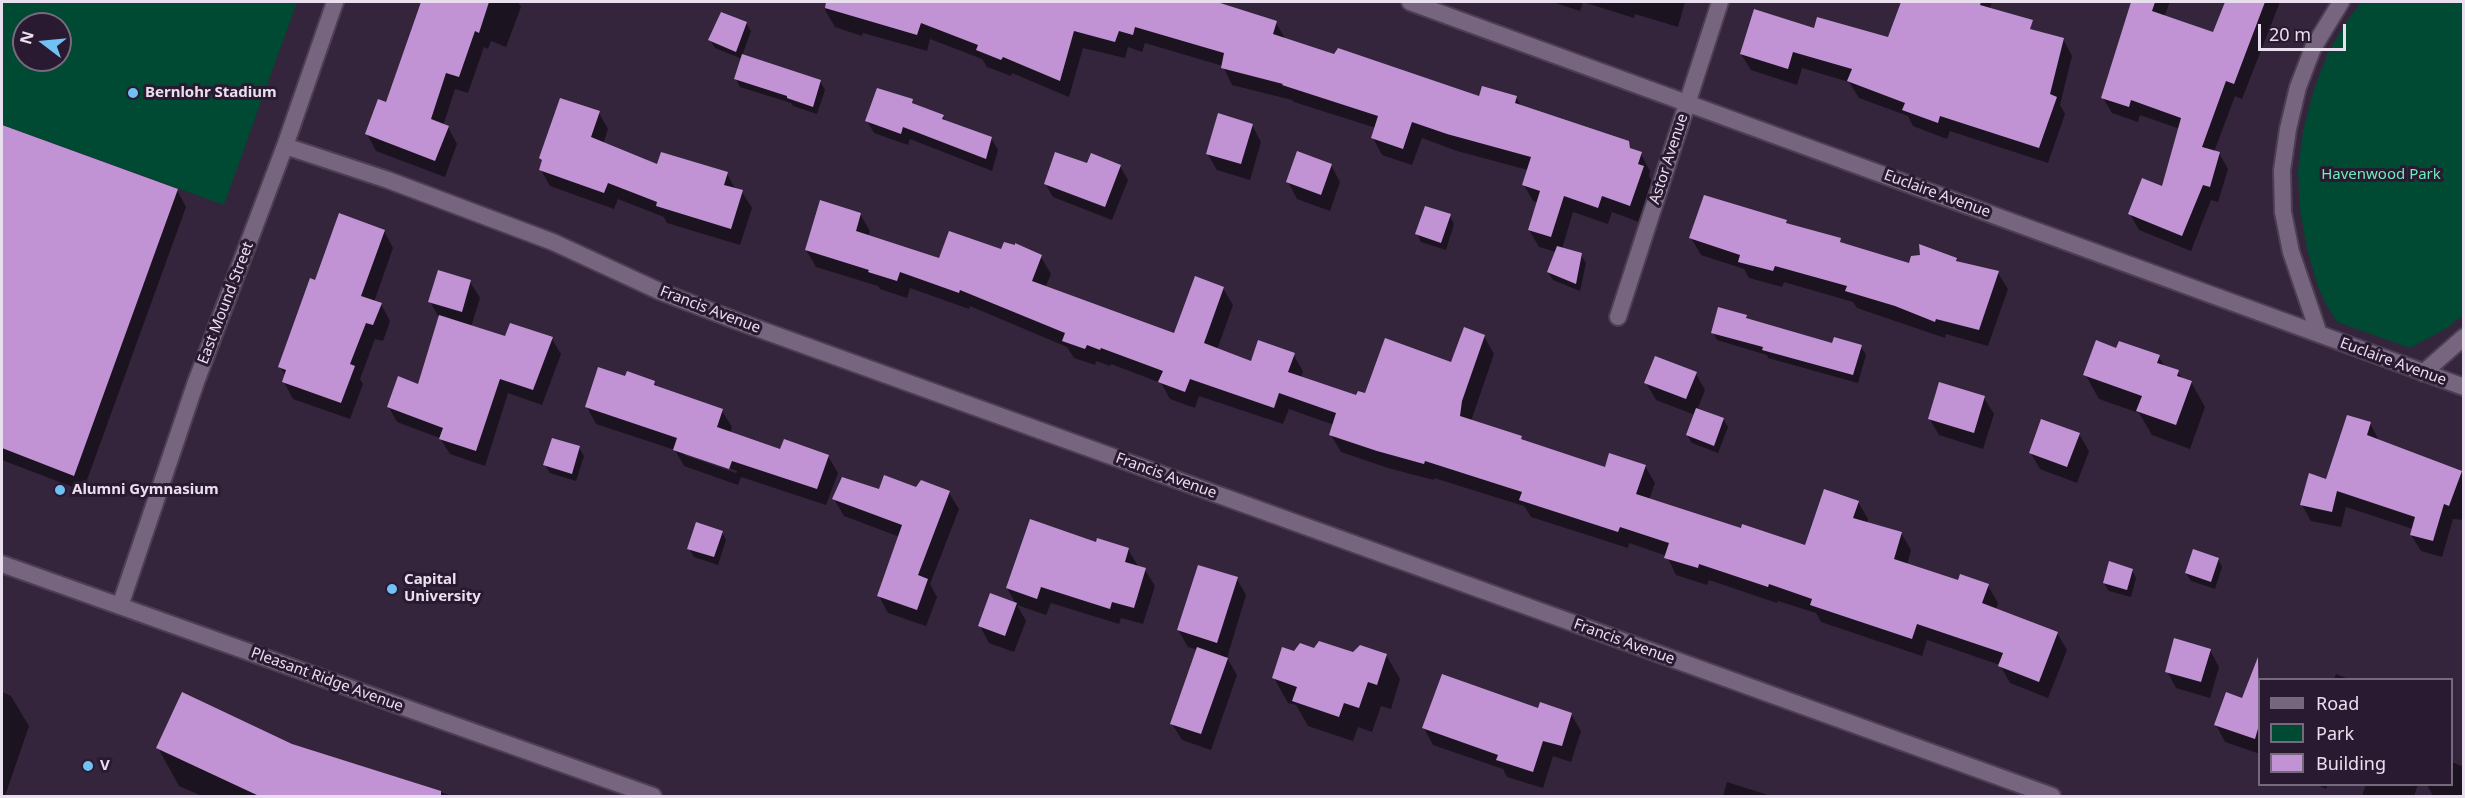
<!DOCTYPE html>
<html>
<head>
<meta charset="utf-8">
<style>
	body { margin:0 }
	#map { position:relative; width:2465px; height:798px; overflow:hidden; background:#34243c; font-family:"Noto Sans",sans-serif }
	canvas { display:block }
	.frame { position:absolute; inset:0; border:3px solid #eadfee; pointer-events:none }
	.legend { position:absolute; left:2258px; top:678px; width:195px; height:108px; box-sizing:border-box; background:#2a1a31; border:2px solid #77697d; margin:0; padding:8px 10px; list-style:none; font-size:18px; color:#eadfee }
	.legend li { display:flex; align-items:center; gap:12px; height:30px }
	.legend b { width:30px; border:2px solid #77697d }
	.north { position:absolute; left:12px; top:12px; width:60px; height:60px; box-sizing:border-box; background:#2a1a31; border:2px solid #77697d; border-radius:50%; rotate:286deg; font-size:16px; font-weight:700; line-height:24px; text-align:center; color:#eadfee }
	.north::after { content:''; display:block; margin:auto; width:21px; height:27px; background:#72c1f5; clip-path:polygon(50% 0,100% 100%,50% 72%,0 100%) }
	.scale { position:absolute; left:2258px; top:24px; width:88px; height:27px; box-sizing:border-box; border:3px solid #eadfee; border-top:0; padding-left:8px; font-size:18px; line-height:21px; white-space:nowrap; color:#eadfee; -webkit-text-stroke:4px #2a1a31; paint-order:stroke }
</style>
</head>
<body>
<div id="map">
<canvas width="2465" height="798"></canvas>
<div class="frame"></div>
<ul class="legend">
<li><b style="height:8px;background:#77657f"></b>Road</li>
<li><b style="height:16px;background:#004932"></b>Park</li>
<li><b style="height:16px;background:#c193d5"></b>Building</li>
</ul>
<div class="north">N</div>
<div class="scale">20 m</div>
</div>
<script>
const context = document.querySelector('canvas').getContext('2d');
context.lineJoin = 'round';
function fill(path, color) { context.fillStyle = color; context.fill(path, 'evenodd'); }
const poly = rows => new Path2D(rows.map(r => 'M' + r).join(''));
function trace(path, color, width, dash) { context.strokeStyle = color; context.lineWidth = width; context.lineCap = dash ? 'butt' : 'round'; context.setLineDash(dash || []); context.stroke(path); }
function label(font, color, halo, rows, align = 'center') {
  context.font = font + ' "Noto Sans",sans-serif'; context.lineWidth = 6; context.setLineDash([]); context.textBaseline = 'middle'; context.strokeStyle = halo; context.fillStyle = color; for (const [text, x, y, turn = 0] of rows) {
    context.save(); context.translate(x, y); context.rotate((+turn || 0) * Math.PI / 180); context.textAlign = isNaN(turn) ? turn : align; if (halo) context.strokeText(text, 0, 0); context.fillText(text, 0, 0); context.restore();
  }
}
const green = poly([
	[2,2,297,2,224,205,2,125],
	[24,24,60,24,60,60,24,60],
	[2362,2,2463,2,2463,315,2447,328,2410,348,2337,322,2327,306,2318,287,2307,249,2300,210,2298,171,2303,131,2313,92,2327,55,2346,22]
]);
const shadow = poly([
	[428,2,518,2,521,7,506,47,491,41,488,49,484,47,468,93,455,89,443,126,448,127,457,144,445,177,376,151,367,134,387,104],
	[828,2,993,2,986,21,1033,39,1047,2,1220,2,1220,4,1276,23,1286,40,1480,98,1516,97,1522,107,1628,142,1632,151,1641,154,1650,171,1649,176,1653,184,1639,222,1612,212,1608,224,1573,212,1562,249,1581,255,1586,263,1580,291,1553,280,1548,272,1556,252,1539,247,1529,230,1538,203,1533,201,1524,185,1528,170,1457,151,1422,138,1412,165,1382,155,1373,138,1376,128,1294,102,1292,100,1232,85,1223,66,1145,43,1142,52,1128,47,1125,58,1083,48,1069,97,1012,73,1011,76,987,67,982,59,930,39,927,51,863,33,862,36,835,27,825,10],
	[1552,2,1685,2,1678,27,1635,14,1634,18,1583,2,1580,11],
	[1947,2,1992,2,1981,33,1944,10],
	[2131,2,2170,2,2164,17,2214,34,2227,2,2280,2,2242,99,2235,96,2214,152,2219,153,2228,169,2218,202,2211,200,2191,251,2139,230,2130,214,2163,188,2180,129,2140,115,2138,122,2112,113,2103,98],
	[746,23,751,31,742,56,820,81,825,90,817,114,793,106,791,103,740,87,736,79,742,59,715,48,710,40],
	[1815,30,2010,74,2063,39,2072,56,2060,105,2065,114,2048,163,1950,131,1947,139,1913,126,1908,116,1859,98,1849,82,1802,68,1797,85,1751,70,1741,54],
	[912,101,915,106,943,116,946,122,991,138,998,150,992,171,910,139,908,145,874,133,867,121],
	[599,113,608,129,603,144,657,165,727,174,736,190,742,192,752,208,740,245,667,223,664,217,618,199,614,209,550,186,541,170,543,162,541,158],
	[1252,125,1261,142,1250,180,1217,170,1207,153],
	[2,127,177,190,186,207,83,491,2,460],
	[1088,165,1120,166,1128,180,1112,220,1053,197,1045,183],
	[1331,165,1340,182,1330,211,1297,199,1288,182],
	[860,214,870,231,868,237,940,260,1002,251,1041,257,1051,274,1045,288,1175,335,1223,288,1233,305,1217,350,1252,363,1293,354,1303,371,1301,378,1357,397,1452,364,1484,336,1494,354,1471,421,1606,469,1645,466,1655,483,1649,500,1742,530,1806,547,1858,502,1868,519,1867,523,1901,533,1911,550,1907,565,1959,582,1988,586,1998,603,1996,610,2057,633,2067,650,2048,698,2010,683,2000,665,1927,640,1922,656,1821,622,1816,613,1778,601,1777,603,1709,580,1707,585,1676,575,1667,556,1629,543,1628,548,1531,517,1524,506,1434,478,1434,480,1388,468,1341,452,1331,435,1334,425,1289,409,1283,424,1199,396,1195,408,1170,399,1161,383,1111,364,1110,366,1096,361,1095,365,1074,358,1067,347,970,306,969,309,910,288,907,298,880,289,878,286,816,267,806,250],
	[1450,216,1454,224,1446,250,1421,242,1417,234],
	[1786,221,1788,225,1840,240,1842,245,1910,265,1921,256,1956,259,1959,263,1998,273,2008,289,1988,346,1946,334,1945,338,1857,308,1853,302,1784,282,1782,287,1749,278,1744,269,1701,255,1691,238],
	[384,231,393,248,374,302,381,304,390,321,383,341,375,339,360,379,363,384,350,419,293,399,284,382,286,376,280,367],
	[470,282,480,298,471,327,506,338,552,339,561,354,542,405,508,393,485,466,450,454,440,438,397,422,388,406,419,386,439,318,430,301],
	[1746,316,1749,321,1833,345,1861,347,1866,355,1858,383,1768,358,1767,355,1717,340,1713,332],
	[2117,350,2159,357,2165,367,2178,372,2182,379,2191,382,2205,407,2190,449,2152,435,2139,413,2099,399,2085,374],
	[1696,374,1705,390,1697,410,1723,419,1728,427,1718,453,1692,443,1687,435,1695,415,1656,400,1646,383],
	[625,378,654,382,658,388,722,411,732,427,730,433,781,451,828,456,838,473,826,505,741,477,738,485,684,466,675,450,596,424,587,407],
	[684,452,737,471,736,473,684,455],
	[1984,398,1994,414,1983,449,1939,435,1929,418],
	[2370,423,2379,441,2464,473,2464,520,2453,519,2442,557,2421,551,2411,535,2413,529,2346,507,2341,527,2311,521,2302,505,2327,481],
	[2079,434,2089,451,2077,483,2040,469,2030,452],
	[579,448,584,456,576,481,550,473,545,465],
	[916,489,949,493,959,509,930,584,937,597,926,626,888,613,879,596,900,537,844,516,834,499,880,491],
	[722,532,726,540,718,565,694,557,689,549],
	[1128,549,1138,566,1145,570,1155,586,1143,624,1121,618,1119,624,1051,603,1046,615,1017,605,1026,621,1014,652,989,643,980,626,1016,604,1007,588],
	[2218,559,2222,567,2215,589,2191,581,2186,573],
	[2132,570,2136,578,2131,597,2109,591,2104,583],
	[1237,579,1246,595,1227,658,1237,675,1211,750,1182,740,1172,724,1198,650,1188,647,1178,630],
	[1314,650,1386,655,1400,679,1391,709,1381,706,1372,732,1358,727,1353,741,1308,726,1296,705,1288,703,1274,678,1295,652],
	[2210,650,2219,667,2210,698,2176,688,2167,671],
	[2336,674,2352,680,2334,680],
	[2246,690,2260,695,2260,754,2225,742,2216,725,2243,700],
	[2,692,11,696,29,726,5,796,2,796],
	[1539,710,1571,714,1581,731,1571,762,1553,756,1543,788,1507,777,1503,769,1433,745,1424,728],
	[292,745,453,796,202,796,179,786,158,748],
	[2452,762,2464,767,2464,796,2433,796,2428,787,2429,784,2452,784],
	[1727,782,1771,796,1772,796,1723,796],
	[2315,784,2328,784,2326,789],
	[2366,784,2418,784,2414,796,2362,796]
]);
const building = poly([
	[421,2,489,2,479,33,475,31,459,77,446,73,431,119,449,126,435,161,365,134,378,99,386,102],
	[826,2,1217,2,1277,21,1273,34,1334,54,1338,48,1479,96,1482,86,1517,96,1515,103,1629,141,1630,148,1642,152,1638,164,1644,166,1630,206,1602,196,1598,208,1564,196,1551,237,1528,230,1540,191,1522,185,1531,157,1447,134,1412,122,1403,149,1371,138,1378,116,1282,85,1283,84,1221,68,1224,53,1135,27,1133,35,1119,31,1115,42,1074,31,1060,81,1003,57,1001,60,976,50,978,45,921,23,917,35,825,8],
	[1901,2,1981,2,1980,5,2033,20,2030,29,2064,38,2050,94,2057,97,2039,148,1940,116,1938,123,1902,110,1905,103,1847,81,1852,69,1793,52,1788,69,1740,54,1754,9,1814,28,1817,17,1888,37],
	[2131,2,2155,2,2152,11,2213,32,2225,2,2265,2,2234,84,2226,81,2202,147,2220,152,2210,187,2203,185,2182,236,2128,214,2142,178,2162,186,2181,118,2131,100,2129,107,2101,98],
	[721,12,747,22,736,52,708,40],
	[742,54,821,80,813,107,787,98,787,96,734,79],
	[877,88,913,99,912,103,944,115,942,119,992,137,986,159,903,127,901,134,865,121],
	[560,98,600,111,591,137,657,164,661,152,728,172,724,185,743,190,731,229,656,206,657,202,608,183,604,193,539,170,542,160,539,158],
	[1218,113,1253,124,1241,164,1206,154],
	[2,125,178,189,74,476,2,448],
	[1297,151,1332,164,1321,195,1286,182],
	[1055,152,1087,163,1091,153,1121,165,1105,207,1044,184],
	[1704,195,1787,220,1786,223,1841,238,1840,242,1909,263,1911,256,1920,255,1919,244,1957,258,1956,261,1999,271,1979,330,1936,319,1935,322,1895,306,1845,291,1847,286,1775,266,1773,271,1738,262,1740,255,1689,238],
	[820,200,861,213,856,231,939,258,949,231,1001,249,1004,242,1015,245,1015,243,1042,255,1032,281,1174,333,1195,276,1224,287,1204,343,1251,361,1258,340,1295,353,1288,372,1356,395,1358,391,1365,393,1385,338,1451,362,1464,327,1485,335,1462,401,1460,416,1522,436,1521,439,1605,467,1609,453,1646,465,1636,494,1741,528,1742,524,1805,545,1824,489,1859,501,1853,518,1902,532,1894,559,1958,580,1960,574,1989,584,1982,603,2058,632,2039,682,1998,666,2003,653,1917,624,1912,639,1810,605,1812,599,1769,584,1768,587,1699,564,1698,568,1664,558,1669,543,1620,527,1618,532,1519,500,1522,492,1425,461,1424,464,1377,451,1329,435,1336,413,1279,393,1274,408,1190,379,1185,392,1158,382,1163,371,1101,348,1100,350,1087,345,1085,349,1062,341,1065,333,960,290,959,293,900,272,897,281,868,272,869,270,805,250],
	[1425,206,1451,214,1441,243,1415,234],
	[339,213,385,230,361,296,382,303,373,325,366,323,350,364,355,366,341,403,282,382,286,370,278,367,310,278,315,280],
	[1557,246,1582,253,1576,284,1547,272],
	[438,270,471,280,462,312,428,302],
	[1718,307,1747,315,1746,318,1832,343,1834,337,1862,345,1853,375,1762,350,1763,347,1711,333],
	[439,315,505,336,510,323,553,337,533,390,500,379,476,451,439,439,443,428,387,407,398,376,418,384],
	[2096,340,2116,348,2119,341,2160,355,2157,363,2179,370,2177,376,2192,381,2176,425,2136,411,2142,396,2083,375],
	[1655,356,1697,372,1686,399,1644,383],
	[598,367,625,376,627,371,655,381,654,385,723,409,717,427,780,449,784,439,829,455,817,489,732,461,729,469,673,450,677,438,585,407],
	[1939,382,1985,396,1974,433,1928,419],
	[1696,408,1724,418,1714,446,1686,435],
	[2347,415,2371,422,2367,435,2462,471,2449,506,2444,504,2433,541,2410,535,2415,517,2337,491,2332,512,2300,505,2309,473,2326,479],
	[2041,419,2080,433,2067,467,2029,453],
	[552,438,580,446,572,474,543,465],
	[884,475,916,487,921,480,950,491,918,575,928,579,917,610,877,596,902,525,832,499,842,477,879,489],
	[1030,519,1096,542,1097,538,1129,548,1125,562,1146,568,1134,608,1112,602,1110,609,1041,587,1037,599,1006,588],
	[696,522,723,531,714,557,687,549],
	[2193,549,2219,558,2211,582,2185,573],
	[2109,561,2133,569,2127,590,2103,583],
	[1198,565,1238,577,1217,643,1177,630],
	[990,593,1017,603,1005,636,978,626],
	[2174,638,2211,649,2201,682,2165,672],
	[1319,641,1353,652,1360,645,1387,654,1377,685,1368,682,1359,708,1344,703,1339,717,1292,701,1297,687,1272,678,1282,647,1294,651,1300,643,1314,648],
	[1197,647,1228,658,1201,734,1170,724],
	[2258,657,2259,725,2255,739,2214,725,2226,692,2242,698],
	[1442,674,1538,708,1540,702,1572,713,1562,746,1543,741,1533,772,1496,760,1498,755,1422,728],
	[182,692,292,744,441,791,441,796,259,796,156,748]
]);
const minor = poly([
	[1410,2,2464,387],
	[285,146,388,180,553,242,659,291,737,321,2052,796],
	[1618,317,1720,2],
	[2319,334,2291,252,2283,212,2282,170,2288,129,2298,87,2313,48,2341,2],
	[2423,373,2464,337],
	[2,564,653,796],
	[120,606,196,382,285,146,335,2]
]);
const markers = [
	[133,93,6,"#72c1f5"],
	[60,490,6,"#72c1f5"],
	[392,589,6,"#72c1f5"],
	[88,766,6,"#72c1f5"]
];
const poiNames = [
	["Bernlohr Stadium",145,93],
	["Alumni Gymnasium",72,490],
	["Capital",404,580],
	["University",404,597],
	["V",100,766]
];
const streetNames = [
	["Astor Avenue",1669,159,-72],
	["Euclaire Avenue",1937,194,20],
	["East Mound Street",226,303,-69],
	["Francis Avenue",710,310,21],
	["Euclaire Avenue",2393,362,20],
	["Francis Avenue",1166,476,20],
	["Francis Avenue",1624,642,20],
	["Pleasant Ridge Avenue",327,680,20]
];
const parkNames = [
	["Havenwood Park",2381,175]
];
fill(green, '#004932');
fill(shadow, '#0007');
fill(building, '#c193d5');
trace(minor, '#4d3f53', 20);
trace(minor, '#77657f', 16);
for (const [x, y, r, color] of markers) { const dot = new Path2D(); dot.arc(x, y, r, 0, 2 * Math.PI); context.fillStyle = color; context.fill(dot); trace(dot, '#2a1a31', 2); }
label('bold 15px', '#eadfee', '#2a1a31', poiNames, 'left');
label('15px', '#eadfee', '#2a1a31', streetNames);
label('15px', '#6eecb9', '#2a1a31', parkNames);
</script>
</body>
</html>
